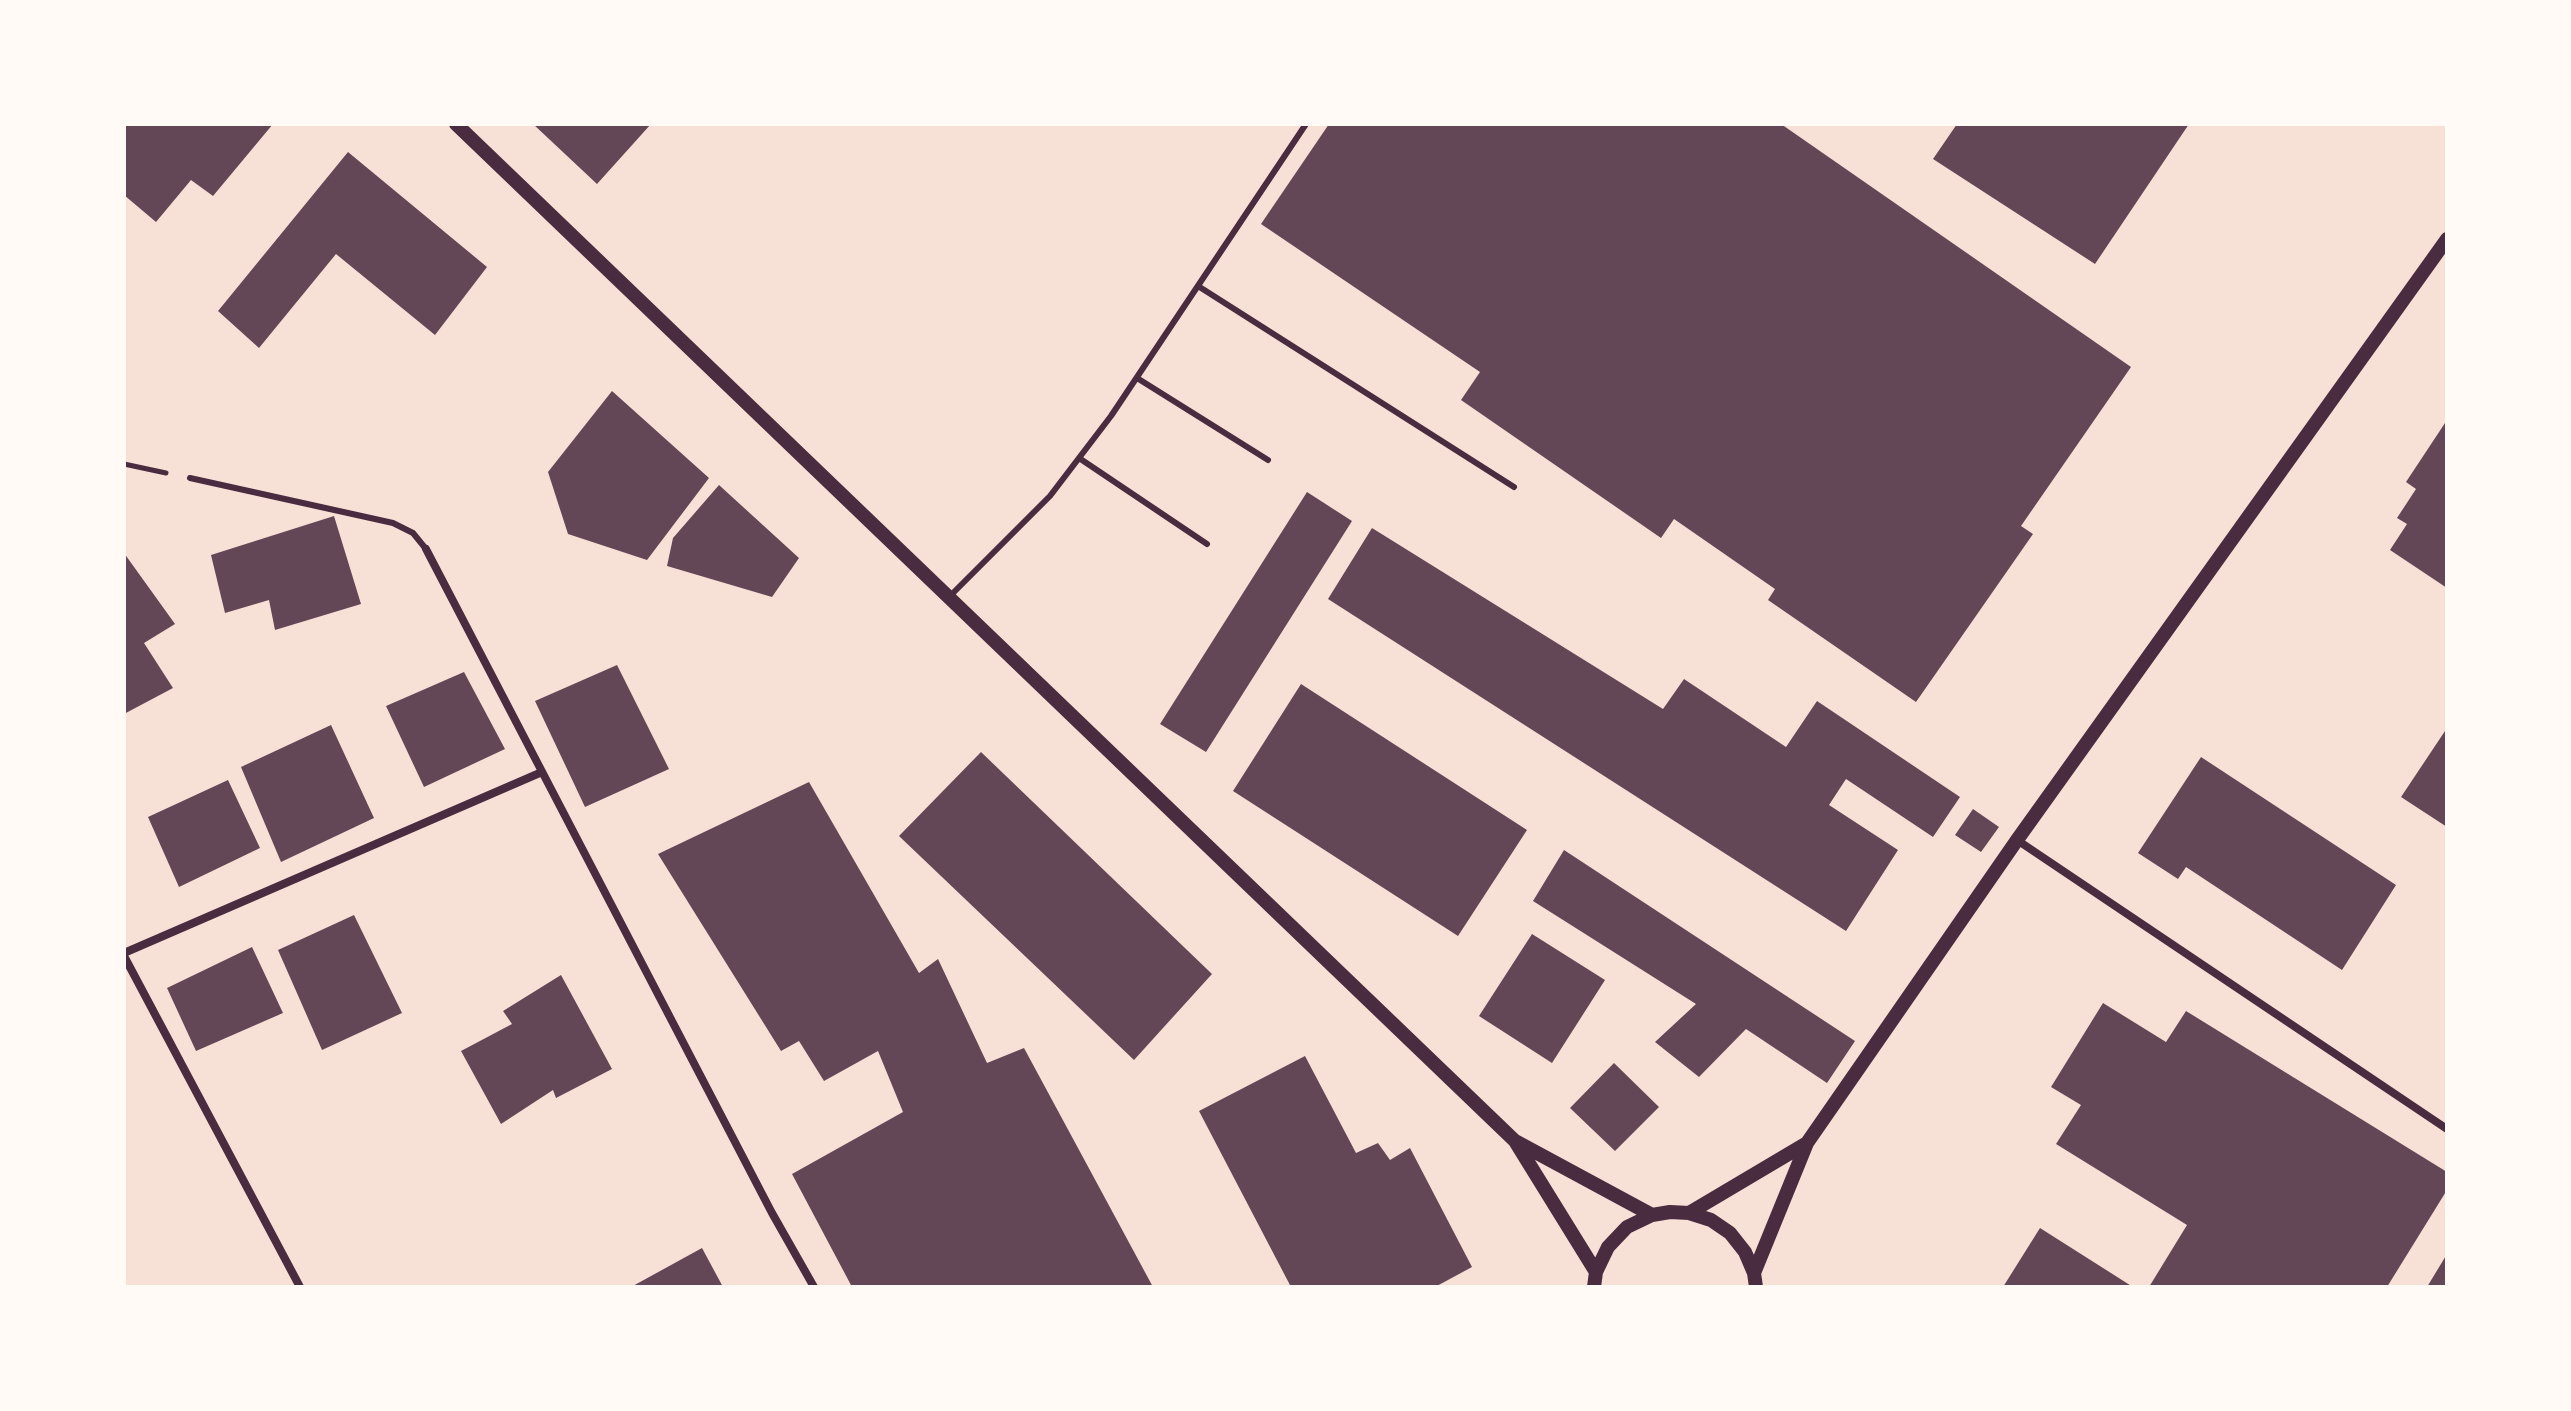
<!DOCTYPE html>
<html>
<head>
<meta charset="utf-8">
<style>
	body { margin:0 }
	#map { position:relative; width:2571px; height:1411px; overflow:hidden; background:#f7e1d7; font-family:"Open Sans",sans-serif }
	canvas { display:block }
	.frame { position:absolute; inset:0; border:126px solid #fffaf5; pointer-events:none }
</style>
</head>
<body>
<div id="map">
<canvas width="2571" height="1411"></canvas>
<div class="frame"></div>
</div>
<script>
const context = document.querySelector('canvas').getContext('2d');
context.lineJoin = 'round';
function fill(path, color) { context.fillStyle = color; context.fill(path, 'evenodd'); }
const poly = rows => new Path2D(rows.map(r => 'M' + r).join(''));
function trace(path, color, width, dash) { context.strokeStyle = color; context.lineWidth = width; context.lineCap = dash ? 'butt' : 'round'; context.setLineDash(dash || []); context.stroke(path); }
const building = poly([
	[124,124,273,124,213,196,191,180,156,222,124,195],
	[533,124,651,124,597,184],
	[1329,124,1781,124,2131,367,2021,526,2033,534,1916,702,1768,600,1775,589,1674,519,1661,538,1461,400,1480,372,1261,224],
	[1957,124,2189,124,2095,264,1933,159],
	[348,152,487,267,435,335,336,254,259,348,218,311],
	[612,391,709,478,647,560,568,534,548,472],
	[2447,420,2447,588,2390,550,2407,524,2397,518,2416,489,2406,482],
	[719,485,799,558,772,597,667,566,673,538],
	[1307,492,1352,521,1206,752,1160,724],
	[334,516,361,604,275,630,269,600,225,613,211,555],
	[1372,528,1663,709,1684,679,1786,747,1817,701,1960,797,1933,837,1846,779,1829,805,1898,850,1846,931,1328,599],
	[124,553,175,624,144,643,173,688,124,714],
	[617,665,669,769,585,807,535,701],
	[464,672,505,749,424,787,386,706],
	[1301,684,1527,830,1458,936,1233,791],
	[331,725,374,818,281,862,241,767],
	[2447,728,2447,827,2401,797],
	[981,752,1212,974,1134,1060,899,836],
	[2201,757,2396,885,2342,970,2186,867,2178,879,2138,853],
	[228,780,260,848,179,887,148,817],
	[809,782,919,973,938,959,987,1063,1024,1048,1153,1287,852,1287,792,1174,903,1112,878,1051,824,1081,799,1041,781,1051,658,854],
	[1973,809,1999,827,1981,852,1955,835],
	[1564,850,1855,1041,1827,1083,1746,1029,1699,1077,1655,1042,1696,1004,1533,901],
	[354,915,402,1013,322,1050,278,950],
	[1532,934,1605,980,1552,1063,1479,1016],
	[252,947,283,1013,196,1051,167,988],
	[561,975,612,1069,556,1098,553,1090,501,1124,461,1051,512,1024,503,1011],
	[2103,1003,2166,1042,2186,1011,2447,1172,2447,1190,2387,1287,2149,1287,2187,1225,2056,1144,2081,1105,2051,1087],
	[1305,1056,1356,1153,1378,1143,1390,1160,1410,1148,1472,1267,1435,1287,1291,1287,1199,1111],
	[1614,1063,1659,1107,1615,1151,1570,1108],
	[2040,1228,2133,1287,2003,1287],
	[702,1248,723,1287,631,1287],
	[2447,1254,2447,1287,2427,1287]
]);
const path = poly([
	[124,464,166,473]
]);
const service = poly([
	[1198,286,1514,487],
	[1137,378,1268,460],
	[1079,458,1207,544],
	[190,478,393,523,413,533,426,549],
	[949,597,1050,496,1111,416,1306,124]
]);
const minor = poly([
	[426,549,772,1213,814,1287],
	[2017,840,2447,1129],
	[124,953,542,772],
	[124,956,300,1287]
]);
const tertiary = poly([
	[456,124,1515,1141,1596,1272],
	[1515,1141,1652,1215],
	[1689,1213,1807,1143],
	[1754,1273,1807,1143,2017,840,2447,239],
	[1594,1287,1596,1272,1608,1247,1627,1227,1652,1215,1670,1212,1689,1213,1711,1220,1730,1233,1745,1252,1754,1273,1756,1287]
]);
fill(building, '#644757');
trace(path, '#4a2c40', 5);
trace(service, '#4a2c40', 6);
trace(minor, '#4a2c40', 8);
trace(tertiary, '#4a2c40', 14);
</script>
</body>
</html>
